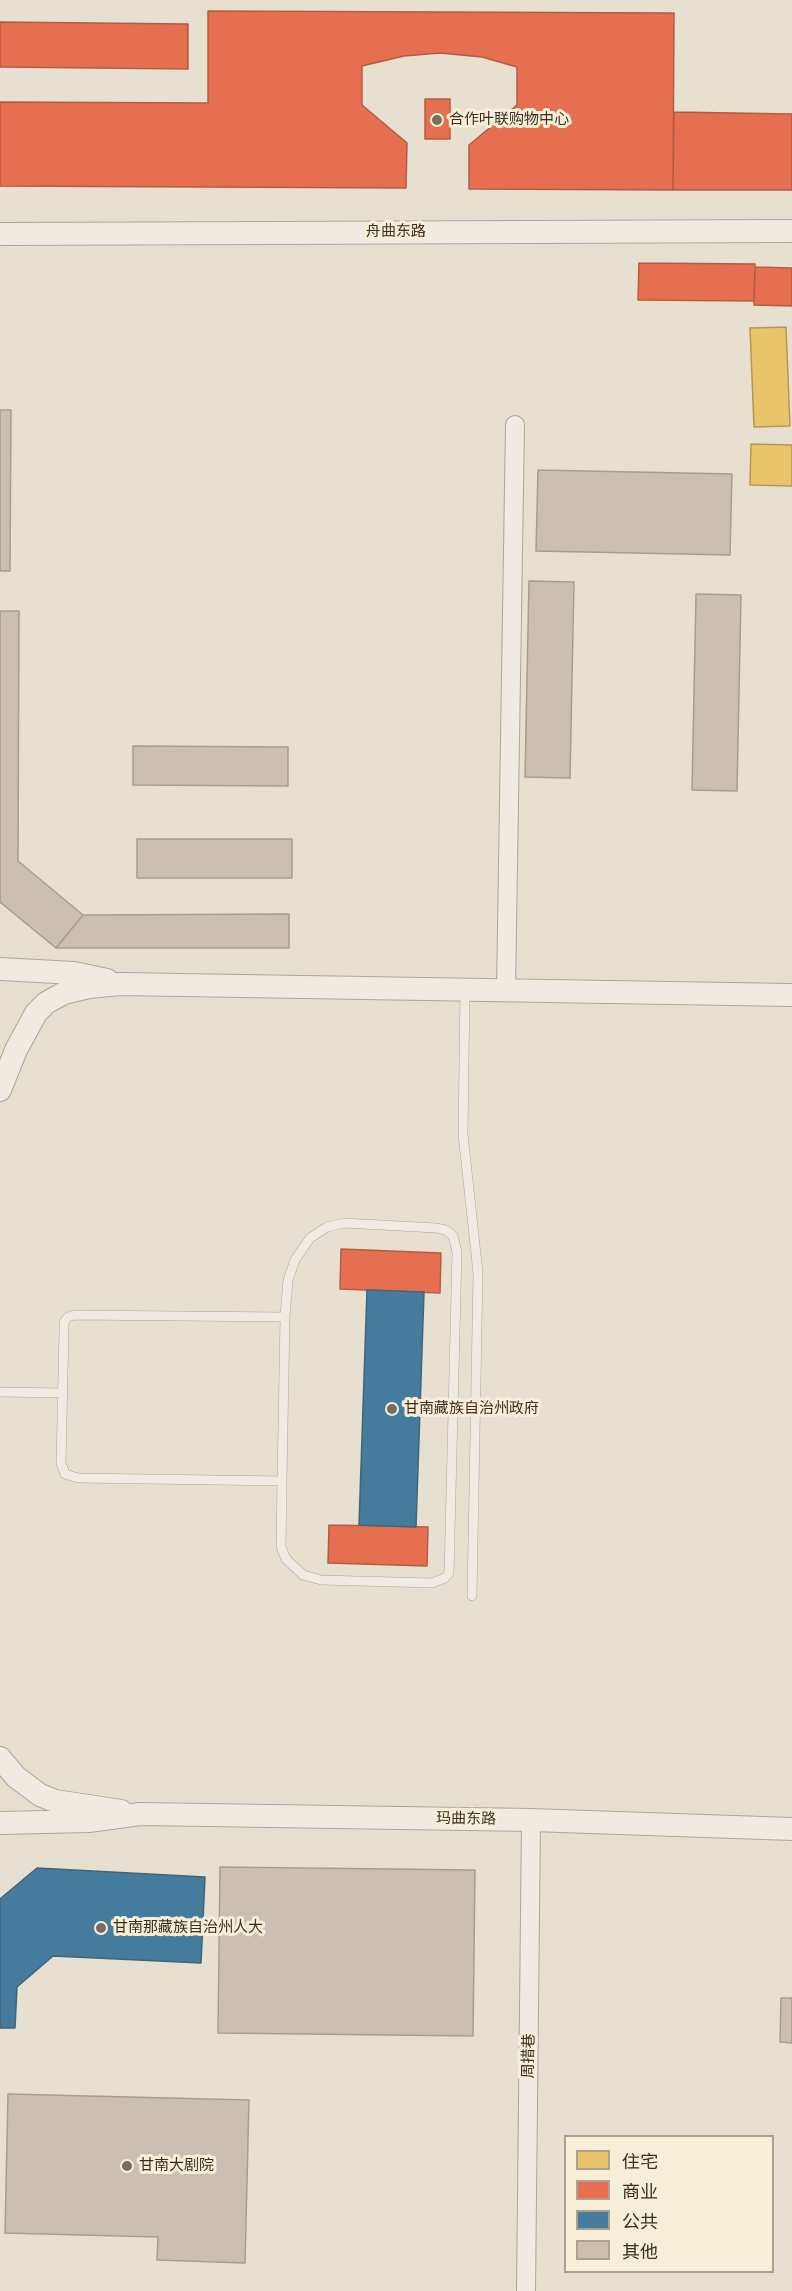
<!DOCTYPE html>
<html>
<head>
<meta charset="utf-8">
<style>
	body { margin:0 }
	#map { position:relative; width:792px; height:2291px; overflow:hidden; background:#e7e0d1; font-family:Merriweather,"Noto Sans SC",serif }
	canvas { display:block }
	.legend { position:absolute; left:564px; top:2135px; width:210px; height:138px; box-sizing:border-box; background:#f7eed8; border:2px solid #ada18e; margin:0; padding:8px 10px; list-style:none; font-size:18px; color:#3d2e20 }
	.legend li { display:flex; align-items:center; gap:12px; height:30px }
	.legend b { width:30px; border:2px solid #ada18e }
</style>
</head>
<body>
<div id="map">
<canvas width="792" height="2291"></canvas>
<ul class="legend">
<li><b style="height:16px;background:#e9c46a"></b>住宅</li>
<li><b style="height:16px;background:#e76f51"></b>商业</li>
<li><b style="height:16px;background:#457b9d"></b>公共</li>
<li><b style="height:16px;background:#cbbfb2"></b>其他</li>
</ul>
</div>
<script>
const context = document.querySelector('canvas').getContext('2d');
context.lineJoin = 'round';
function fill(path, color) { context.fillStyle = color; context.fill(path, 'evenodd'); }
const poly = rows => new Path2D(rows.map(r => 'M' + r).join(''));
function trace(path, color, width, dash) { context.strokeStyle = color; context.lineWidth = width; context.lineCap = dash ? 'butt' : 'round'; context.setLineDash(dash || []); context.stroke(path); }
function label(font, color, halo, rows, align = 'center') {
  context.font = font + ' Merriweather,"Noto Sans SC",serif'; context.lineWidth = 6; context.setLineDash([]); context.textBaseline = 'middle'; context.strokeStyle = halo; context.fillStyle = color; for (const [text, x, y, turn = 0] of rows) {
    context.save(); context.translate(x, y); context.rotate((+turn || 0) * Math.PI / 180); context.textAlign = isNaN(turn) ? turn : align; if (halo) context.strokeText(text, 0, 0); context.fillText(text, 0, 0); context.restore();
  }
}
const homes = poly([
	[786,327,790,426,754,427,750,328,786,327],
	[751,444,792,445,792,486,750,485,751,444]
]);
const shops = poly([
	[208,11,674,13,673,190,469,189,469,145,517,105,517,67,482,57,440,53,404,56,362,66,362,105,407,143,406,188,0,186,0,102,208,103,208,11],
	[0,22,188,24,188,69,0,67,0,22],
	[425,99,450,99,450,139,425,139,425,99],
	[674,112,792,114,792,190,673,190,674,112],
	[639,263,755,264,754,301,638,300,639,263],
	[755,267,792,268,792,306,754,305,755,267],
	[341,1249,441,1253,440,1293,340,1289,341,1249],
	[329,1525,428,1527,427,1566,328,1563,329,1525]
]);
const public = poly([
	[367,1290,424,1292,416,1527,359,1525,367,1290],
	[37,1868,205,1877,201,1963,53,1956,17,1987,15,2028,0,2028,0,1899,37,1868]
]);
const building = poly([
	[0,410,11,410,10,571,0,571,0,410],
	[538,470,732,474,730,555,536,551,538,470],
	[529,581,574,582,570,778,525,777,529,581],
	[696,594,741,595,737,791,692,790,696,594],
	[0,611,19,611,18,861,83,915,56,948,0,902,0,611],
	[133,746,288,747,288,786,133,785,133,746],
	[137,839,292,839,292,878,137,878,137,839],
	[289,914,289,948,56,948,83,915,289,914],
	[220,1867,475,1870,473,2036,218,2033,220,1867],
	[781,1998,792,1998,792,2043,780,2042,781,1998],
	[8,2094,249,2100,245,2263,157,2260,158,2237,5,2233,8,2094]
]);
const service = poly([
	[465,990,463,1134,478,1273,472,1596],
	[74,1315,285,1317,282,1481,78,1478,65,1474,61,1463,64,1329,64,1322,68,1317,74,1315],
	[0,1392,63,1393],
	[282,1481,281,1547,286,1559,303,1575,321,1580,432,1583,445,1578,449,1573,457,1252,453,1236,446,1230,436,1228,344,1223,327,1227,310,1238,295,1260,288,1280,285,1317]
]);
const minor = poly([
	[506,990,515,425],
	[526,2291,531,1820]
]);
const tertiary = poly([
	[0,234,792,231],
	[0,969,74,973,107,980],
	[0,1090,16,1050,36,1013,46,1003,64,993,89,987,120,984,792,995],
	[0,1758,16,1777,40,1795,55,1801,121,1811],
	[0,1823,89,1821,140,1814,531,1820,792,1829]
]);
const markers = [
	[437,120,6,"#786c5e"],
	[392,1409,6,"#786c5e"],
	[101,1928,6,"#786c5e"],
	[127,2166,6,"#786c5e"]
];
const poiNames = [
	["合作叶联购物中心",449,120],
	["甘南藏族自治州政府",404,1409],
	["甘南那藏族自治州人大",113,1928],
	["甘南大剧院",139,2166]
];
const streetNames = [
	["舟曲东路",396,232],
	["玛曲东路",466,1819,1],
	["周措巷",529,2056,-89]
];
fill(homes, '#e9c46a');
trace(homes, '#b59754', 1.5);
fill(shops, '#e76f51');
trace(shops, '#b45c42', 1.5);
fill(public, '#457b9d');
trace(public, '#436478', 1.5);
fill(building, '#cbbfb2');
trace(building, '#a89c90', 1.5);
trace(service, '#ada599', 10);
trace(minor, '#ada599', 20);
trace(tertiary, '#ada599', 24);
trace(service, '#efebe3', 9);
trace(minor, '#efebe3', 18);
trace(tertiary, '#efebe3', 22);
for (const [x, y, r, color] of markers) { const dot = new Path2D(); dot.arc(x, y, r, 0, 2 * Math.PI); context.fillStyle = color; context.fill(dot); trace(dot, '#f7eed8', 2); }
label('15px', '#3d2e20', '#f7eed8', poiNames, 'left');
label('15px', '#3d2e20', '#f7eed8', streetNames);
</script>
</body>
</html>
